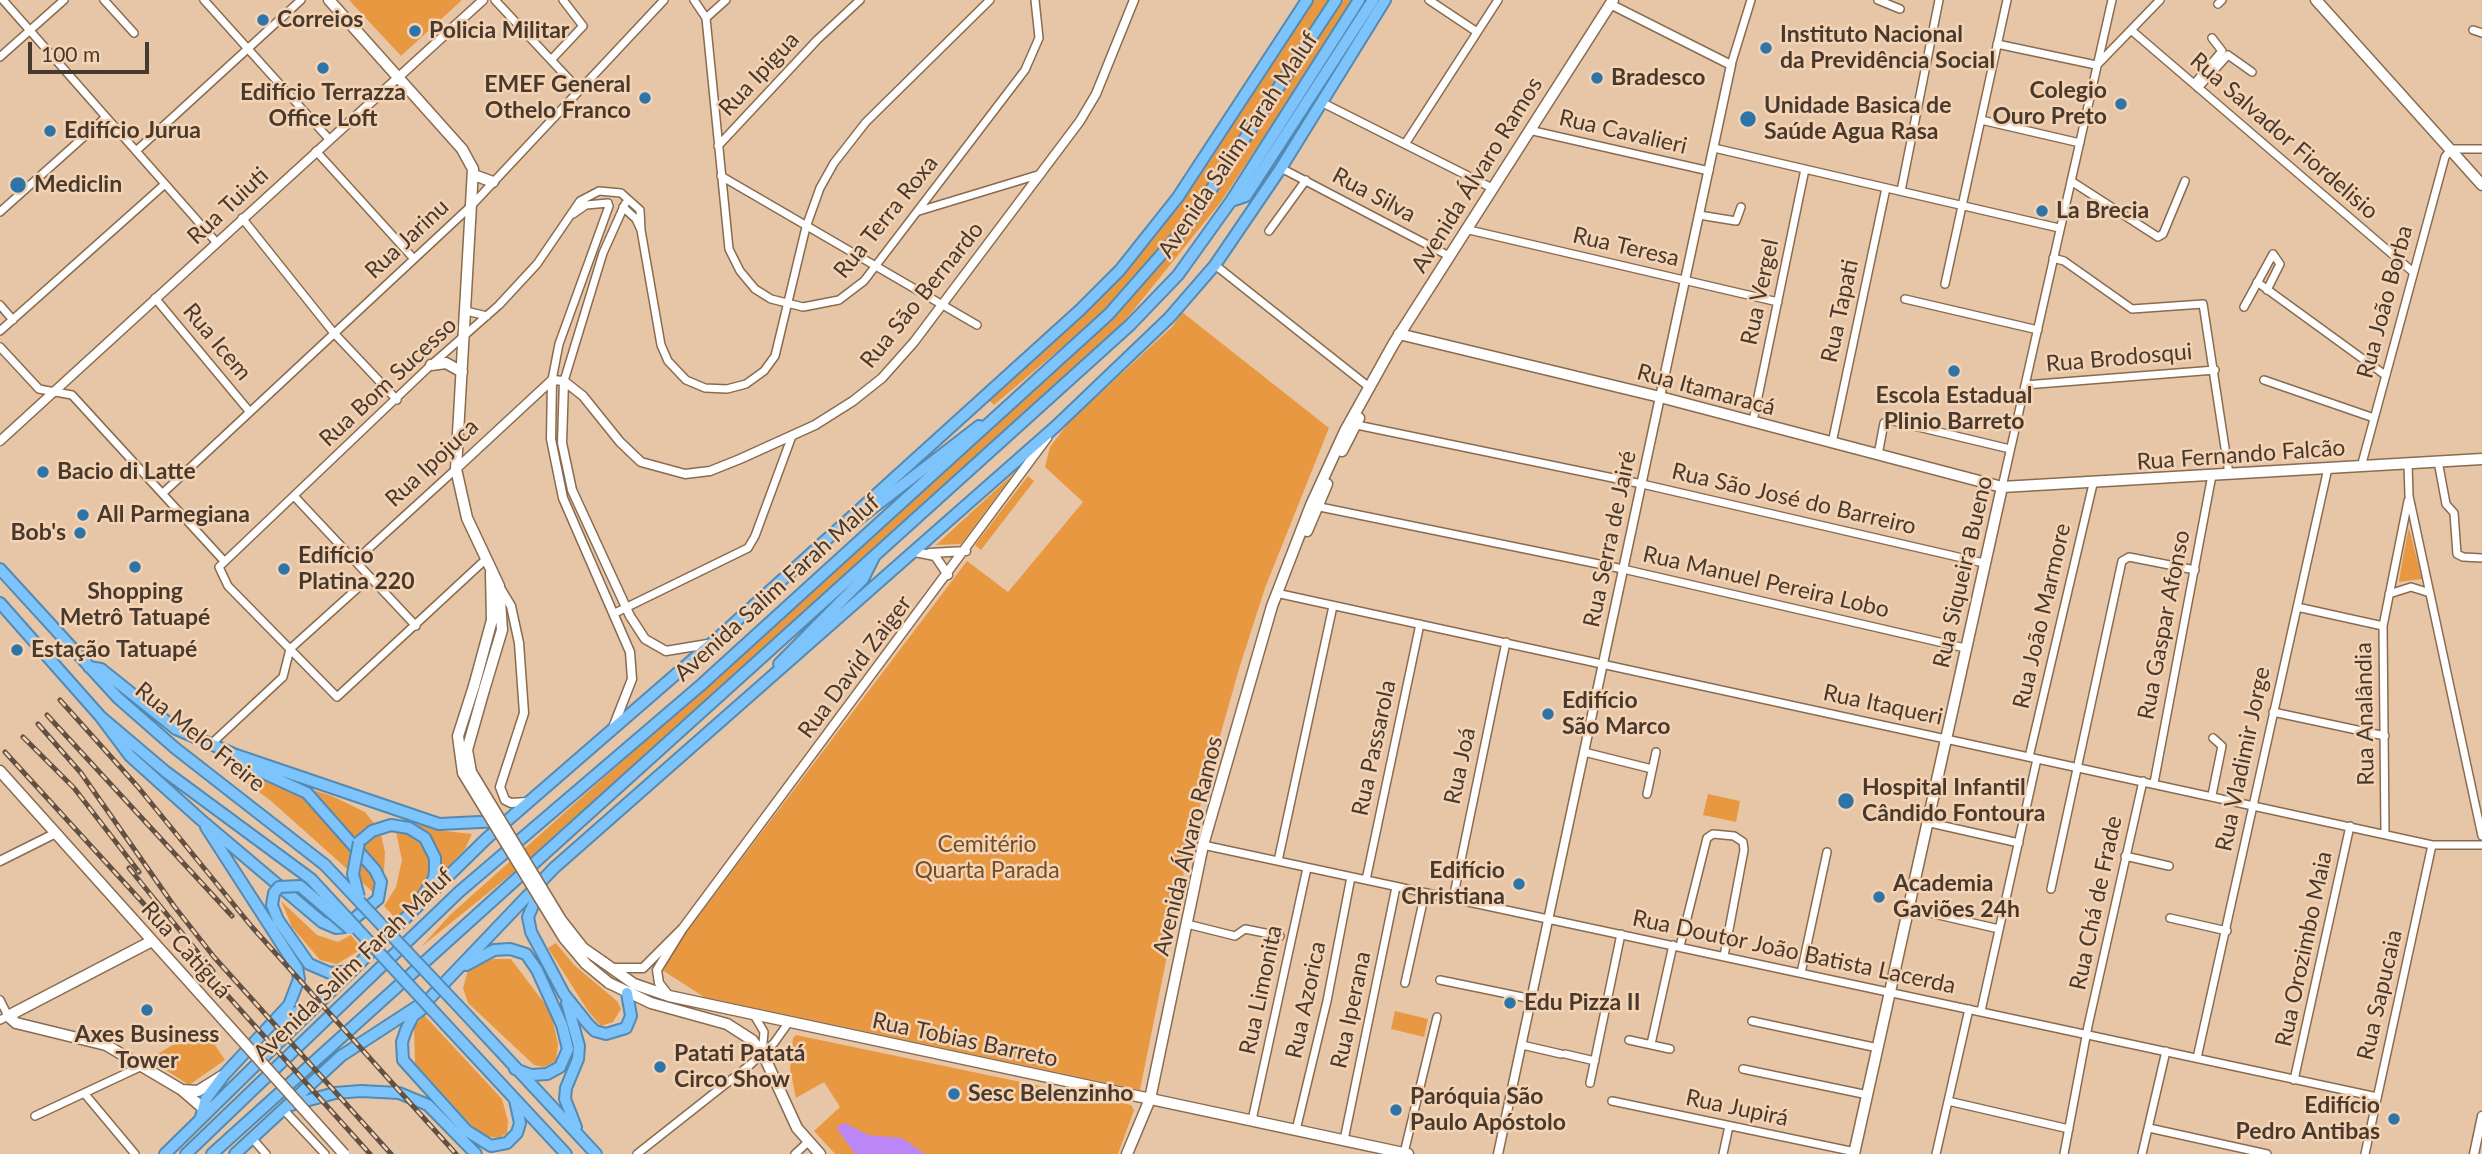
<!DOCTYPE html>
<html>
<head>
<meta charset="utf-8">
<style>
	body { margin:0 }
	#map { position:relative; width:2482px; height:1154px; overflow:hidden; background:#e7c6a7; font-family:Lato,sans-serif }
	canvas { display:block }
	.scale { position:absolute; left:28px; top:42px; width:121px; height:32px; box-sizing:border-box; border:4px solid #47392d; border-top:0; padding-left:9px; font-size:21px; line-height:24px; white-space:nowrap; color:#47392d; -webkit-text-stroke:5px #f4d3b4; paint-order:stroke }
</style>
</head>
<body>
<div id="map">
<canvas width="2482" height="1154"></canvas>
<div class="scale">100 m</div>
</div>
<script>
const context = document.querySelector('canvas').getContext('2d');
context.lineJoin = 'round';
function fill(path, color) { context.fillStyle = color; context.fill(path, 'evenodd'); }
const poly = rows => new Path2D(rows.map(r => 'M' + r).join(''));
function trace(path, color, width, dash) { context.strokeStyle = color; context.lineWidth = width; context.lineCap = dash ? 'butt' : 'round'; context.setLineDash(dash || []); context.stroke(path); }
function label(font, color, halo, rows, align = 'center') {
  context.font = font + ' Lato,sans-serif'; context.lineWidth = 5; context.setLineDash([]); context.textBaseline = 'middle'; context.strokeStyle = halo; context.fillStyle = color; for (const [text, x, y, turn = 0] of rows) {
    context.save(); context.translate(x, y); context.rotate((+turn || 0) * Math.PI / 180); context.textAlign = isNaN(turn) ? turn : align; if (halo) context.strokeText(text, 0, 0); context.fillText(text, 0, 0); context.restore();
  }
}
const green = poly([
	[349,0,462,0,401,56],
	[1313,0,1329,0,1269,95,1184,219,1145,269,1099,316,994,405,988,399,1089,310,1156,236],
	[1344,0,1355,0,1220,203,1124,322,757,656,509,876,421,947,450,915,878,533,955,457,1110,319,1161,264,1212,199,1291,75],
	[1182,312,1329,428,1265,588,1239,669,1190,842,1140,1090,704,997,659,968,967,561,1008,592,1083,502,1045,467,1050,447,1069,422,1173,326],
	[1013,474,961,544,936,545],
	[1028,476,1034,481,981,550,975,545],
	[2409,528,2422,579,2399,582,2403,557],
	[240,767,332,796,365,812,380,831,385,852,384,872,374,893,271,801,233,773],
	[1708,794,1740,801,1736,822,1703,815],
	[393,818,445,831,472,834,465,849,397,920,384,906,396,887,402,860],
	[281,901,317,935,338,942,351,935,362,949,337,964,320,960,292,927],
	[556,943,574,965,617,1001,621,1009,613,1022,601,1026,588,1011,548,948],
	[493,959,511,959,551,1012,558,1044,556,1061,544,1067,534,1065,468,1003,463,988,468,970],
	[1395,1011,1428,1019,1424,1037,1391,1029],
	[424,1015,502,1099,508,1121,507,1133,499,1138,486,1136,473,1127,415,1063,414,1027],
	[203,1027,225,1060,189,1085,149,1059],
	[796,1035,1131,1105,1134,1110,1118,1154,835,1154,814,1131,840,1107,824,1082,796,1098,790,1069,793,1038]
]);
const water = poly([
	[845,1123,868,1135,902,1138,925,1154,855,1154,836,1127]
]);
const minor = poly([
	[3,0,217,243],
	[104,0,134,33],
	[204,0,329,139],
	[495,0,579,90],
	[694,0,706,18,729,249,740,271,755,289,771,299,803,307,839,300,864,281,1025,70,1039,38,1035,0],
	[1429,0,1477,32],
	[1878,0,1900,9],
	[2218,4,2222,0],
	[706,18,726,0],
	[2131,30,2413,272],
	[2473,30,2482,33],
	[1997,44,2096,65],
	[0,57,64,0],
	[551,60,583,26,563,0],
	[1731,65,1751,0],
	[2097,65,2160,0],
	[2194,84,2222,51,2212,38],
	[2198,88,2228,55,2252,72],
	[1321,102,1492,188],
	[1981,120,2080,143],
	[1529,130,1709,171],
	[1405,144,1498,0],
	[718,146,817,40,860,0],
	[1714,148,2059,228],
	[136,151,301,0],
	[316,151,414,259],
	[1281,168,1449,256],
	[721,176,977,325],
	[2071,181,2158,237,2163,234,2185,181],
	[1901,191,1939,0],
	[623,207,636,219,641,230,661,345,668,361,686,380,705,388,727,389,746,384,764,371,775,356,806,227,820,188,834,163,866,122,990,0],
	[919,211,1041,174],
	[0,212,106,117],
	[573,214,586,205,608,203],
	[1699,215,1736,221,1741,207],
	[242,218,333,332,397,400],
	[1465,229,1778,302],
	[1269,231,1306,180],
	[2053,258,2064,261,2132,309,2203,304,2229,474],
	[1215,265,1369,387],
	[2257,282,2385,375],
	[1945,284,2007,0],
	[155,298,249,411],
	[1905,299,2038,330],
	[0,305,13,320],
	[2244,307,2273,254,2280,264,2267,290],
	[466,311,487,316],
	[0,331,165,184],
	[0,347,39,389,72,395,224,561],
	[552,380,559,344,609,206],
	[2264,380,2374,418],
	[564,381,603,253,625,204],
	[2025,385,2215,370],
	[1753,421,1805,169],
	[1352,424,1642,484,1984,563],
	[1832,443,1886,188],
	[1878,455,1884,423,1889,420,2010,449],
	[2438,461,2446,504,2454,513,2457,554,2463,557,2482,558],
	[2408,463,2409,496,2482,836],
	[2361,467,2445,157,2451,149,2482,149],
	[2002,487,2112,0],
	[163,493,472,205,664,0],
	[294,496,416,626],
	[1315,506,1623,569,1965,648],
	[485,560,337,697,228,586,219,567,431,365,499,305,537,264,580,201,599,191,621,193,640,210,641,230],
	[355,561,456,469],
	[1276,593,2432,845,2482,845],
	[2389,594,2411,587,2430,593],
	[2297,607,2383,626],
	[615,613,748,548,755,536,792,436],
	[290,649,370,577],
	[2273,712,2385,736],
	[211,744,283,677,290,649],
	[1584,752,1652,769],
	[2029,757,2093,484],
	[2154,783,2212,475],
	[1647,794,1656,752],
	[2212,795,2222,746,2213,738],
	[1926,822,2019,843],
	[2385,833,2383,626,2408,501],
	[1203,845,2377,1097],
	[2125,856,2169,866],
	[1278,861,1333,606],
	[1366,880,1420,624],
	[2051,889,2122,561,2129,557,2195,570],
	[1453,899,1506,642],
	[1908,908,1999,929],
	[2170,918,2227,931],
	[1187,924,1235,936,1245,929,1280,936],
	[1680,946,1707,838,1713,834,1734,836,1743,842,1744,850,1724,956],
	[1801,973,1827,852],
	[1440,980,1532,999],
	[1405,983,1425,893],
	[0,1000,8,1016,0,1020],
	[1981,1011,2037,759],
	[754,1015,764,1032,762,1053],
	[1752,1021,1878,1048],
	[1629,1040,1670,1049],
	[1651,1044,1673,945],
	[1522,1045,1561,1054],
	[1565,1054,1595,1061],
	[2197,1058,2328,468],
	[1743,1069,1868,1095],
	[2294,1080,2350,826],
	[1590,1083,1621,934],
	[84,1093,135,1154],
	[1612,1101,1855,1152],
	[1948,1101,2069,1129],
	[283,1109,325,1154],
	[35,1116,142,1066],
	[1252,1120,1307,868],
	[2149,1128,2267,1154],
	[1296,1130,1327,1001,1351,877],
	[252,1138,266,1154],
	[1344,1140,1396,887],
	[1404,1153,1437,1017],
	[637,1154,751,1064,774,1043,789,1022],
	[795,1154,808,1142],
	[1723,1154,1729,1126],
	[1936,1154,1969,1009],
	[2064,1154,2088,1026,2143,781],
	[2142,1154,2166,1051],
	[2365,1154,2432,845]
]);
const tertiary = poly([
	[552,380,564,381,583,396,620,442,641,462,685,474,710,471,740,459,815,425,853,401,882,378,914,342,1080,121,1096,94,1134,0],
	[552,380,551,439,563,498,630,652,632,679,614,725],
	[564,381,562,443,572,490,630,616,645,639,666,651,708,644],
	[0,441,483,0],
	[456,469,552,380],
	[915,552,935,556,948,575],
	[930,553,966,551],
	[499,586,511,606,519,643,524,713,500,787,505,800,511,803,528,802],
	[0,861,56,833],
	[612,968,643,968,683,928],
	[669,996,659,983,657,970,683,928,1047,438],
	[1498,1154,1731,65,1610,4],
	[2474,1154,2482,1116]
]);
const secondary = poly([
	[329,0,462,149,473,169,456,469,467,518,499,586,502,630,484,690],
	[2316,0,2482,185],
	[474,175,493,182],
	[1399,334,1660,397,2002,487,2482,459],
	[431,365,446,363,462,372],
	[1342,451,1359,418],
	[1307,531,1327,484],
	[474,686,492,620,491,573],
	[0,771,201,995],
	[152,941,8,1016,16,1023,106,1045,182,1090,204,1109],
	[603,962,634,984,669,996,1408,1154],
	[609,983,651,1003,727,1024,752,1040,764,1056,797,1128,820,1154],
	[182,1090,198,1091,222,1076],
	[1127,1154,1150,1099,1203,845,1272,606,1311,505,1345,431,1394,343,1613,0],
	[1854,1154,2002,487]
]);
const trunk = poly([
	[1231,201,1246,196,1373,0],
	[856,521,979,426],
	[0,569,118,698,175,748,325,865],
	[0,603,100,716,166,772,311,879],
	[779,664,863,579,874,557],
	[89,667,101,669,176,729,236,755,439,824,501,821],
	[100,716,130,756,200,819,322,922,336,928,344,927,378,899,381,882,375,870,307,793,257,770,236,755],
	[359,842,372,831,391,825,409,828,425,838,435,858,435,870,434,878,423,896],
	[540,889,528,917,531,932,564,994,588,1024,595,1031,606,1034,626,1028,631,1016,627,993],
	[272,905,278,920,309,964,330,973,352,971],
	[466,965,494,950,510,949,526,954,537,970,562,1025,568,1049,560,1067,547,1074,531,1075,515,1069],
	[567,1003,579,1046,578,1059,566,1088,565,1099,576,1127],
	[421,1010,413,1016,406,1030,402,1042,403,1060,467,1131,491,1146,507,1143,517,1133,520,1123,515,1100],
	[463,1011,596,1154],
	[279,1024,297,1012,311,1010],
	[447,1026,566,1154],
	[291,1105,335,1093,361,1091,399,1093,428,1105,476,1154],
	[201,1117,206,1099,224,1075,289,1005,299,979,297,968,206,827],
	[165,1154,486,839,720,636,1080,310,1120,270,1178,197,1307,0],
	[186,1154,459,892,701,685,1109,314,1189,223,1336,0],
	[212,1154,1130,325,1178,275,1231,201,1359,0],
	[235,1154,341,1056,430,998,554,868,1055,427,1169,318,1215,265,1281,168,1385,0]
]);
const rail = poly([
	[60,700,138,787,252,927,456,1154],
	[47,715,232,916],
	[38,724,81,773,174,906,214,957,391,1154],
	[23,737,74,788,139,872],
	[5,752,154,915],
	[129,868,213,971],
	[201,966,370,1154]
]);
const secondaryBridge = poly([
	[474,686,458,736,463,773,564,938,586,964,609,983],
	[484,690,467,750,471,772,561,920,583,948,603,962],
	[201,995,344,1154]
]);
const trunkBridge = poly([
	[325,865,463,1011],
	[311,879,447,1026],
	[359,897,353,874,359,842],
	[272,905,274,893,279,887,300,886,350,929]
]);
const markers = [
	[263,20,7,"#2d74a8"],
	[415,31,7,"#2d74a8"],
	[1766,48,7,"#2d74a8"],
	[323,68,7,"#2d74a8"],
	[1597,78,7,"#2d74a8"],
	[645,98,7,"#2d74a8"],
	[2121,104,7,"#2d74a8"],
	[1748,119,9,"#2d74a8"],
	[50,131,7,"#2d74a8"],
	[18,185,9,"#2d74a8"],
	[2042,211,7,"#2d74a8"],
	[1954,371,7,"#2d74a8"],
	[43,472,7,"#2d74a8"],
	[83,515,7,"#2d74a8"],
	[80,533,7,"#2d74a8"],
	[135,567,7,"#2d74a8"],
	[284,569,7,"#2d74a8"],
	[17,650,7,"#2d74a8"],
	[1548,714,7,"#2d74a8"],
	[1846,801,9,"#2d74a8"],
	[1519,884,7,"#2d74a8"],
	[1879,897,7,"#2d74a8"],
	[1510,1003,7,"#2d74a8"],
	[147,1010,7,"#2d74a8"],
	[660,1067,7,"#2d74a8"],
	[954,1094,7,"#2d74a8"],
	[1396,1110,7,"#2d74a8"],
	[2394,1119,7,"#2d74a8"]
];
const poiNames = [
	["Correios",277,20],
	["Policia Militar",429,31],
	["Instituto Nacional",1780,35],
	["da Previdência Social",1780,61],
	["Bradesco",1611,78],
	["EMEF General",631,85,"right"],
	["Othelo Franco",631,111,"right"],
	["Colegio",2107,91,"right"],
	["Ouro Preto",2107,117,"right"],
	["Edifício Terrazza",323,93,"center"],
	["Office Loft",323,119,"center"],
	["Unidade Basica de",1764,106],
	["Saúde Agua Rasa",1764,132],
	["Edifício Jurua",64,131],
	["Mediclin",34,185],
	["La Brecia",2056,211],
	["Escola Estadual",1954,396,"center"],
	["Plinio Barreto",1954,422,"center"],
	["Bacio di Latte",57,472],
	["All Parmegiana",97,515],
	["Bob's",66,533,"right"],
	["Edifício",298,556],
	["Platina 220",298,582],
	["Shopping",135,592,"center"],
	["Metrô Tatuapé",135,618,"center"],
	["Estação Tatuapé",31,650],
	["Edifício",1562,701],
	["São Marco",1562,727],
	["Hospital Infantil",1862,788],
	["Cândido Fontoura",1862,814],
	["Edifício",1505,871,"right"],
	["Christiana",1505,897,"right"],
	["Academia",1893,884],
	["Gaviões 24h",1893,910],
	["Edu Pizza II",1524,1003],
	["Axes Business",147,1035,"center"],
	["Tower",147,1061,"center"],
	["Patati Patatá",674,1054],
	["Circo Show",674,1080],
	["Sesc Belenzinho",968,1094],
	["Paróquia São",1410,1097],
	["Paulo Apóstolo",1410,1123],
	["Edifício",2380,1106,"right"],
	["Pedro Antibas",2380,1132,"right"]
];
const streetNames = [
	["Rua Ipigua",759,74,-47],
	["Rua Cavalieri",1623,132,13],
	["Rua Salvador Fiordelisio",2284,136,41],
	["Avenida Salim Farah Maluf",1238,145,-56],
	["Avenida Álvaro Ramos",1477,175,-58],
	["Rua Silva",1374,195,28],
	["Rua Tuiuti",228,206,-43],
	["Rua Terra Roxa",886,217,-51],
	["Rua Jarinu",407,239,-43],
	["Rua Teresa",1626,247,13],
	["Rua Vergel",1760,292,-78],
	["Rua São Bernardo",922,295,-51],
	["Rua João Borba",2385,302,-75],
	["Rua Tapati",1840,311,-78],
	["Rua Icem",217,342,50],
	["Rua Brodosqui",2119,358,-5],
	["Rua Bom Sucesso",388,382,-43],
	["Rua Itamaracá",1706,390,15],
	["Rua Fernando Falcão",2241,455,-4],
	["Rua Ipojuca",432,463,-43],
	["Rua São José do Barreiro",1794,499,13],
	["Rua Serra de Jairé",1610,539,-78],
	["Rua Siqueira Bueno",1963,572,-77],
	["Rua Manuel Pereira Lobo",1766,582,13],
	["Avenida Salim Farah Maluf",777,588,-42],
	["Rua João Marmore",2042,616,-77],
	["Rua Gaspar Afonso",2164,625,-79],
	["Rua David Zaiger",855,667,-53],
	["Rua Itaqueri",1883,705,12],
	["Rua Analândia",2365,714,-91],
	["Rua Melo Freire",200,737,39],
	["Rua Passarola",1374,748,-78],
	["Rua Vladimir Jorge",2243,759,-78],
	["Rua Joá",1460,766,-78],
	["Avenida Álvaro Ramos",1188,846,-76],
	["Rua Chá de Frade",2096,903,-78],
	["Rua Orozimbo Maia",2304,949,-78],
	["Rua Catiguá",186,950,48],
	["Rua Doutor João Batista Lacerda",1794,952,12],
	["Avenida Salim Farah Maluf",353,965,-44],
	["Rua Limonita",1261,990,-78],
	["Rua Sapucaia",2380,995,-77],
	["Rua Azorica",1306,1000,-78],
	["Rua Iperana",1351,1010,-78],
	["Rua Tobias Barreto",965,1040,12],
	["Rua Jupirá",1737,1108,12]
];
const parkNames = [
	["Cemitério",987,845],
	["Quarta Parada",987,871]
];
fill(green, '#e89841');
fill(water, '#bb86f5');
trace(minor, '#896b4f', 10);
trace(tertiary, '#896b4f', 11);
trace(secondary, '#896b4f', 13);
trace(trunk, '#548ab2', 14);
trace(minor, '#fff', 7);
trace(tertiary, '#fff', 8);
trace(secondary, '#fff', 10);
trace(trunk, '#7cc4fb', 10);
trace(rail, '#625142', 5);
trace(rail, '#f4d3b4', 2.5, [8]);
trace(secondaryBridge, '#896b4f', 13, []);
trace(trunkBridge, '#548ab2', 14, []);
trace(secondaryBridge, '#fff', 10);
trace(trunkBridge, '#7cc4fb', 10);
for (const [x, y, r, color] of markers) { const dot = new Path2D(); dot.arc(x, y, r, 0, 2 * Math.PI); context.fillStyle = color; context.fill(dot); trace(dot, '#f4d3b4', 2.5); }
label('bold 23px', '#47392d', '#f4d3b4', poiNames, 'left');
label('23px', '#47392d', '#f4d3b4', streetNames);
label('23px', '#754d24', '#f4d3b4', parkNames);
</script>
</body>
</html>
